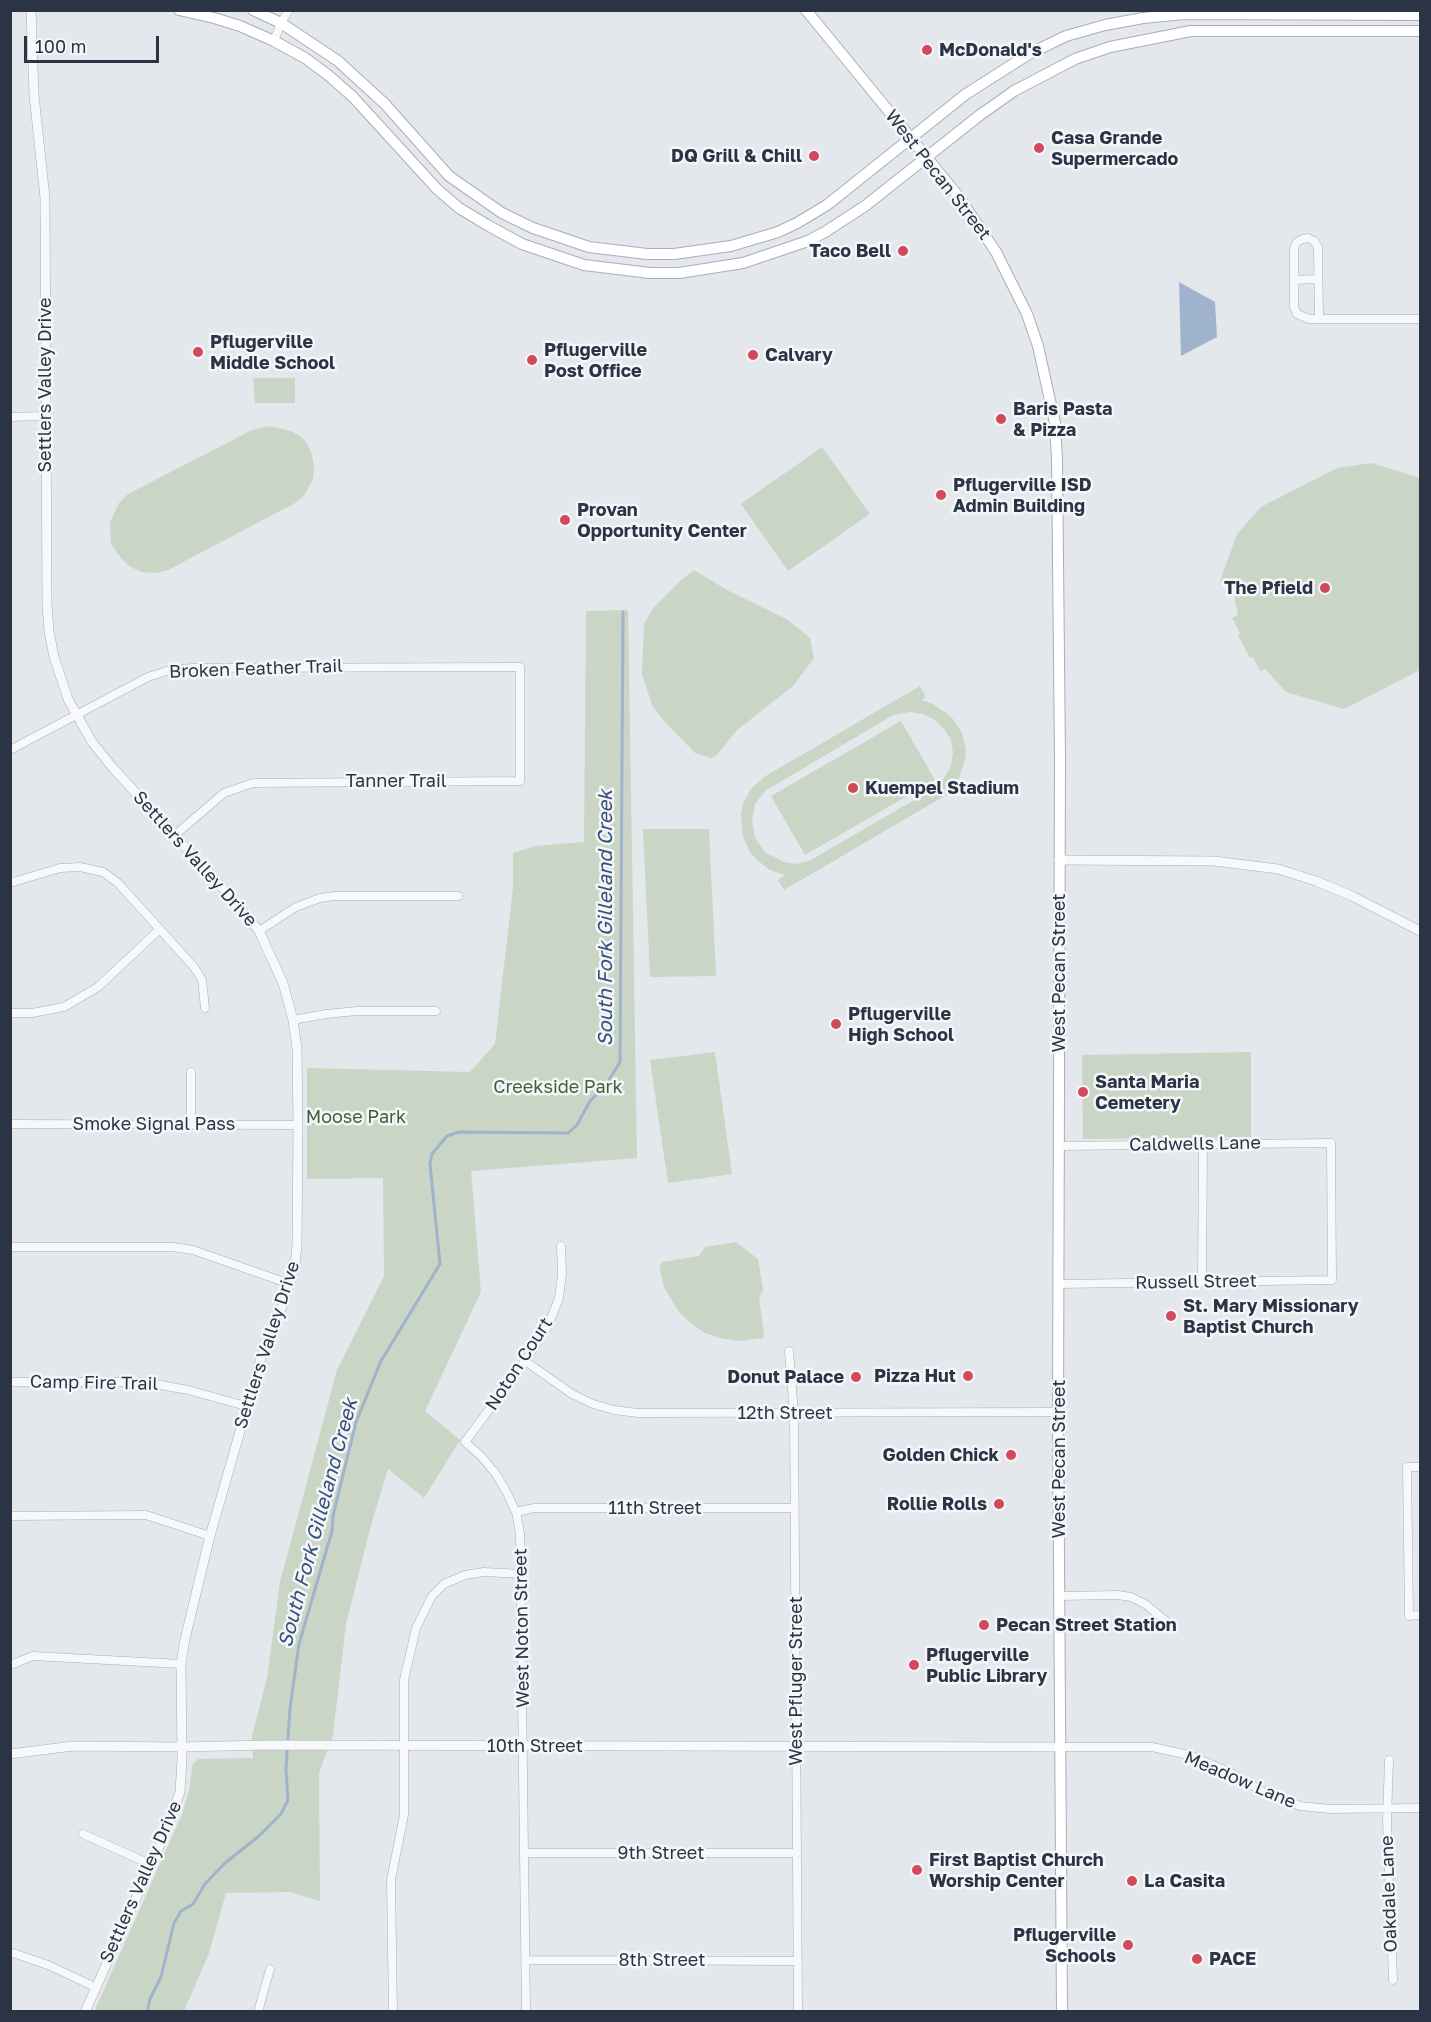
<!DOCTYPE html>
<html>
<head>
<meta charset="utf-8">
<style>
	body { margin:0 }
	#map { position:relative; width:1431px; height:2022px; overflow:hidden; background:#e4e7ec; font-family:"Golos Text",sans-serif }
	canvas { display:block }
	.frame { position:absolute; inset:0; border:12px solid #2b3445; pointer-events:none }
	.scale { position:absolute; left:24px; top:36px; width:135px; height:27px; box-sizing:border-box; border:3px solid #2b3445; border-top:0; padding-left:8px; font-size:18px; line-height:21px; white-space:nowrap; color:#2b3445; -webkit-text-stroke:4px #f4f6f9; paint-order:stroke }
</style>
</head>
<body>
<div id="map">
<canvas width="1431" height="2022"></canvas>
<div class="frame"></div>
<div class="scale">100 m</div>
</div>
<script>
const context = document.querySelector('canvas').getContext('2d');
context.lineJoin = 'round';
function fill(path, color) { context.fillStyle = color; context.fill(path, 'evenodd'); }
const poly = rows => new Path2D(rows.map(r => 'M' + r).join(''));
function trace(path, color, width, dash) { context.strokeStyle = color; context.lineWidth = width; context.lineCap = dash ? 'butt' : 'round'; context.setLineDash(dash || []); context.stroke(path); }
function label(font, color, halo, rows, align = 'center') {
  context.font = font + ' "Golos Text",sans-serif'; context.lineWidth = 5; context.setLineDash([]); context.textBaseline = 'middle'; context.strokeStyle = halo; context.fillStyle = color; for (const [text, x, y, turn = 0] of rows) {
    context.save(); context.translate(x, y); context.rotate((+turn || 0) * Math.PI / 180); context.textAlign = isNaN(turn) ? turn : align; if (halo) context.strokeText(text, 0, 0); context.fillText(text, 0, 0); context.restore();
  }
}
const green = poly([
	[253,378,295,378,295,403,255,403],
	[269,426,291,431,300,436,307,443,312,455,314,469,313,479,304,496,295,503,168,570,156,573,141,572,129,566,121,558,111,544,110,522,119,503,128,494,252,430],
	[822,447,870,514,788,571,741,504],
	[1372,463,1420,478,1420,670,1344,709,1286,692,1265,669,1260,671,1253,657,1250,658,1238,635,1240,633,1232,618,1238,615,1234,595,1227,586,1220,581,1237,534,1261,507,1337,468],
	[694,570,729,591,788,620,810,638,814,658,793,686,736,731,717,755,711,758,695,753,663,720,652,705,642,674,644,624,654,607,679,582],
	[628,610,637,1158,471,1171,481,1292,425,1411,460,1440,424,1498,388,1469,371,1525,346,1624,333,1735,319,1773,320,1901,289,1892,226,1893,209,1953,184,2011,94,2012,182,1814,190,1787,192,1765,198,1759,253,1758,252,1736,267,1678,280,1582,337,1370,384,1276,383,1178,307,1179,307,1068,470,1072,495,1044,513,888,513,853,535,846,584,842,586,611],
	[920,686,926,697,921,700,931,703,945,712,953,719,962,733,966,749,965,760,958,781,943,797,784,890,778,880,785,875,770,870,757,860,750,852,743,837,741,815,743,804,751,789,764,777],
	[910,712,923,714,935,720,944,729,951,740,953,753,951,766,940,785,809,861,796,864,784,862,765,852,755,838,752,821,755,804,765,791,893,715],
	[901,721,935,780,805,855,771,796],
	[643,829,709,829,716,976,650,977],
	[715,1052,732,1174,668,1183,650,1060],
	[1251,1052,1251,1137,1083,1139,1082,1055],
	[736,1242,758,1259,763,1290,759,1298,764,1334,763,1338,739,1341,720,1338,705,1333,692,1324,679,1312,664,1287,660,1270,660,1265,662,1262,699,1256,705,1247]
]);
const water = poly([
	[1179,282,1215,302,1217,337,1181,356]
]);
const stream = poly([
	[147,2012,150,1999,161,1977,174,1923,181,1911,193,1904,205,1884,225,1863,259,1836,281,1814,288,1800,286,1769,290,1708,299,1644,332,1531,333,1516,356,1422,381,1361,440,1264,430,1164,432,1154,447,1136,459,1132,568,1133,577,1125,590,1101,606,1085,620,1062,623,612]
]);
const minor = poly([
	[274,41,281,23,289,10],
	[1294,280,1318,279],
	[1319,319,1318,247,1314,241,1308,238,1303,239,1297,242,1294,248,1294,307,1297,314,1309,319,1420,319],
	[10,417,45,416],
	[10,750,148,677,170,670,193,668,520,667,520,781,253,783,224,793,175,835],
	[10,883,60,868,80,867,103,872,118,883,194,967,202,980,205,1008],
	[259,931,296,907,320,898,334,896,458,896],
	[10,1013,32,1013,64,1007,98,987,160,929],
	[293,1020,326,1014,357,1011,436,1011],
	[10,1124,298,1125],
	[191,1125,191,1072],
	[10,1247,173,1247,193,1250,290,1284],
	[1202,1282,1203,1144],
	[1059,1284,1332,1280,1331,1143,1060,1146],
	[789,1351,794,1414,798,2012],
	[525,1361,572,1394,593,1404,614,1410,638,1413,1058,1412],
	[10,1382,143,1382,188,1390,246,1406],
	[1420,1467,1407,1467,1409,1616,1420,1615],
	[516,1512,534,1508,794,1508],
	[10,1516,146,1515,210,1536],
	[1060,1596,1118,1595,1131,1597,1145,1604,1165,1620],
	[13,1664,33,1656,181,1664],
	[1061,1747,1152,1747,1189,1755,1229,1772,1263,1792,1300,1806,1330,1809,1420,1808],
	[1389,1760,1387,1819,1393,1980],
	[83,1834,152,1865],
	[525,1853,797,1853],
	[10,1952,48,1965,95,1987],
	[526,1960,798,1961],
	[258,2012,270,1969],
	[393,2012,391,1880,404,1815,404,1680,416,1628,432,1596,444,1584,465,1575,484,1572,522,1574],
	[526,2012,520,1533,516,1512,507,1493,496,1474,481,1456,465,1442,525,1361,548,1326,559,1298,562,1274,561,1246]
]);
const tertiary = poly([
	[31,10,34,95,45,198,47,605,49,631,54,657,68,699,92,742,113,768,230,896,259,931,283,983,293,1020,297,1048,298,1125,297,1245,295,1264,284,1302,263,1351,210,1536,185,1639,181,1664,182,1760,180,1792,163,1838,85,2012],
	[1059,860,1214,861,1278,869,1316,881,1352,896,1420,931],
	[10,1754,73,1746,182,1747,267,1745,1061,1747]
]);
const secondary = poly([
	[179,10,214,18,240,26,274,41,305,58,328,75,353,97,437,189,459,208,489,226,522,244,584,265,650,273,679,273,743,263,808,241,825,232,865,206,980,115,1014,91,1075,59,1110,47,1191,31,1420,31],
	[253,10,281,23,338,61,385,104,449,176,502,213,533,228,589,247,647,254,674,254,731,246,778,232,797,223,827,205,966,94,1029,54,1066,36,1105,25,1143,18,1184,14,1420,15],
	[806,10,959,197,996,252,1027,314,1038,346,1055,423,1057,459,1060,759,1058,1412,1062,2012]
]);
const markers = [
	[927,50,6,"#d1495b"],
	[1039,148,6,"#d1495b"],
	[814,156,6,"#d1495b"],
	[903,251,6,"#d1495b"],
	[198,352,6,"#d1495b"],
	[753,355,6,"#d1495b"],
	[532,360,6,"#d1495b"],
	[1001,419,6,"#d1495b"],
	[941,495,6,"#d1495b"],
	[565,520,6,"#d1495b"],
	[1325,588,6,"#d1495b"],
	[853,788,6,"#d1495b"],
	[836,1024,6,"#d1495b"],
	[1083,1092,6,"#d1495b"],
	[1171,1316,6,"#d1495b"],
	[968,1376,6,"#d1495b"],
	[856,1377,6,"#d1495b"],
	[1011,1455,6,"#d1495b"],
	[999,1504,6,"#d1495b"],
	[984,1625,6,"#d1495b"],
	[914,1665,6,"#d1495b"],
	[917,1870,6,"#d1495b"],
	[1132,1881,6,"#d1495b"],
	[1128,1945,6,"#d1495b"],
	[1197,1959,6,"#d1495b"]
];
const poiNames = [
	["McDonald's",939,50],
	["Casa Grande",1051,138],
	["Supermercado",1051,159],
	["DQ Grill & Chill",802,156,"right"],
	["Taco Bell",891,251,"right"],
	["Pflugerville",210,342],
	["Middle School",210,363],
	["Pflugerville",544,350],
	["Post Office",544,371],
	["Calvary",765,355],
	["Baris Pasta",1013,409],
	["& Pizza",1013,430],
	["Pflugerville ISD",953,485],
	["Admin Building",953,506],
	["Provan",577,510],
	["Opportunity Center",577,531],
	["The Pfield",1313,588,"right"],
	["Kuempel Stadium",865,788],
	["Pflugerville",848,1014],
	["High School",848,1035],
	["Santa Maria",1095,1082],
	["Cemetery",1095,1103],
	["St. Mary Missionary",1183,1306],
	["Baptist Church",1183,1327],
	["Pizza Hut",956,1376,"right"],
	["Donut Palace",844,1377,"right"],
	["Golden Chick",999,1455,"right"],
	["Rollie Rolls",987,1504,"right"],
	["Pecan Street Station",996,1625],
	["Pflugerville",926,1655],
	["Public Library",926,1676],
	["First Baptist Church",929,1860],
	["Worship Center",929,1881],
	["La Casita",1144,1881],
	["Pflugerville",1116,1935,"right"],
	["Schools",1116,1956,"right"],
	["PACE",1209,1959]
];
const streetNames = [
	["West Pecan Street",938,175,52],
	["Settlers Valley Drive",45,385,-90],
	["Broken Feather Trail",256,669,-2],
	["Tanner Trail",396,781],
	["Settlers Valley Drive",195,859,48],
	["West Pecan Street",1059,973,-90],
	["Smoke Signal Pass",154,1124],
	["Caldwells Lane",1195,1144,-1],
	["Russell Street",1196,1282,-1],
	["Settlers Valley Drive",267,1345,-72],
	["Noton Court",519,1364,-57],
	["Camp Fire Trail",94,1383,1],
	["12th Street",785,1413],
	["West Pecan Street",1059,1459,-90],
	["11th Street",655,1508],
	["West Noton Street",522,1628,-91],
	["West Pfluger Street",796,1681,-90],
	["10th Street",535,1746],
	["Meadow Lane",1240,1780,23],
	["9th Street",661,1853],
	["Settlers Valley Drive",141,1882,-66],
	["Oakdale Lane",1389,1894,-92],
	["8th Street",662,1960]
];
const parkNames = [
	["Creekside Park",558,1087],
	["Moose Park",356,1117]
];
const waterNames = [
	["South Fork Gilleland Creek",606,918,-90],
	["South Fork Gilleland Creek",318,1523,-75]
];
fill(green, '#c9d6c5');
fill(water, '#9fb4cc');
trace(stream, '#9fb4cc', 3);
trace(minor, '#a9aeb7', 9);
trace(tertiary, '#a9aeb7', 10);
trace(secondary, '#a9aeb7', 12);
trace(minor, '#f7f8fa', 8);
trace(tertiary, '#f7f8fa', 9);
trace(secondary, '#fff', 10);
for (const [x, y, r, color] of markers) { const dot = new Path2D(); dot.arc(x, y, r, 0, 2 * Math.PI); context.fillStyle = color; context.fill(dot); trace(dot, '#f4f6f9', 2); }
label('bold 18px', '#2b3445', '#f4f6f9', poiNames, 'left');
label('18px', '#2b3445', '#f4f6f9', streetNames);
label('18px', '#3f6138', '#f4f6f9', parkNames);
label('italic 20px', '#34527a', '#f4f6f9', waterNames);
</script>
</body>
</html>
